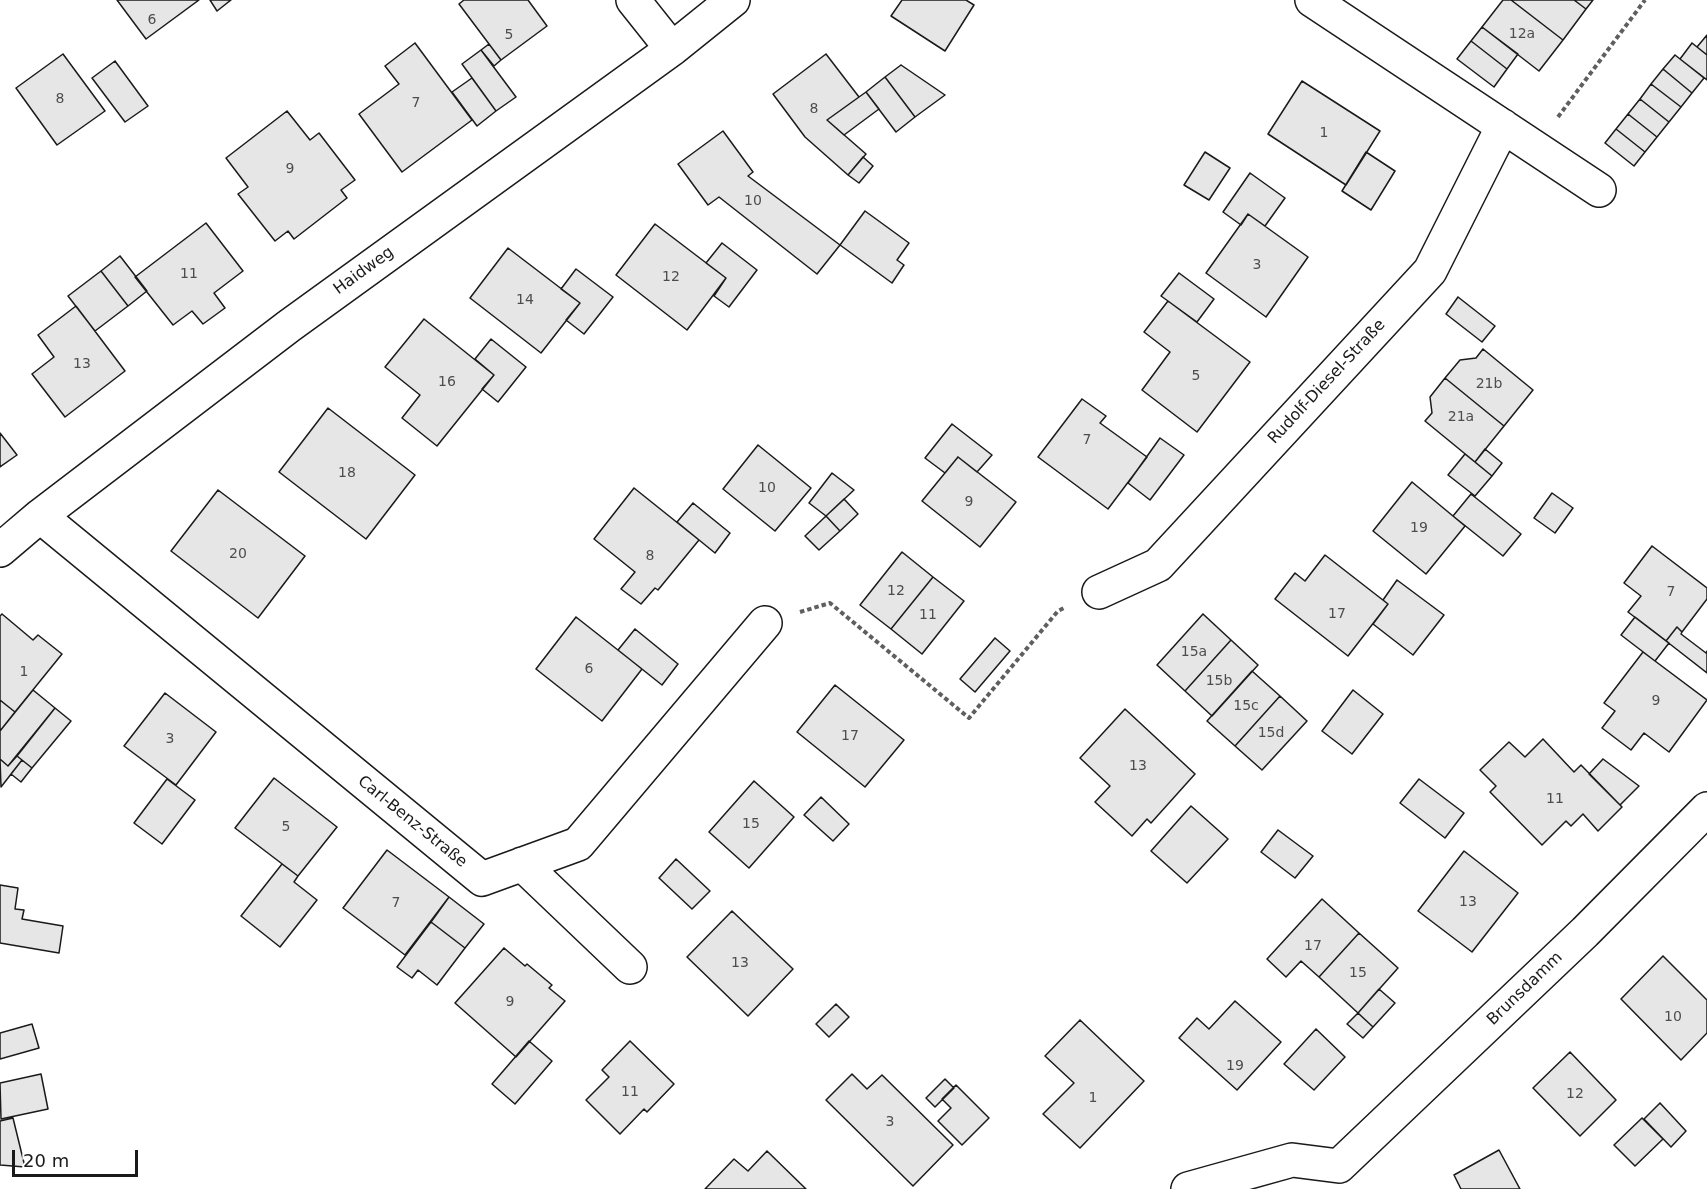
<!DOCTYPE html>
<html>
<head>
<meta charset="utf-8">
<style>
	body { margin:0 }
	#map { position:relative; width:1707px; height:1189px; overflow:hidden; background:#fff; font-family:"DejaVu Sans",sans-serif }
	canvas { display:block }
	.scale { position:absolute; left:12px; top:1150px; width:126px; height:27px; box-sizing:border-box; border:3px solid #1a1a1a; border-top:0; padding-left:8px; font-size:18px; line-height:21px; white-space:nowrap; color:#1a1a1a; -webkit-text-stroke:4px #fff; paint-order:stroke }
</style>
</head>
<body>
<div id="map">
<canvas width="1707" height="1189"></canvas>
<div class="scale">20 m</div>
</div>
<script>
const context = document.querySelector('canvas').getContext('2d');
context.lineJoin = 'round';
function fill(path, color) { context.fillStyle = color; context.fill(path, 'evenodd'); }
const poly = rows => new Path2D(rows.map(r => 'M' + r).join(''));
function trace(path, color, width, dash) { context.strokeStyle = color; context.lineWidth = width; context.lineCap = dash ? 'butt' : 'round'; context.setLineDash(dash || []); context.stroke(path); }
function label(font, color, halo, rows, align = 'center') {
  context.font = font + ' "DejaVu Sans",sans-serif'; context.lineWidth = 4.5; context.setLineDash([]); context.textBaseline = 'middle'; context.strokeStyle = halo; context.fillStyle = color; for (const [text, x, y, turn = 0] of rows) {
    context.save(); context.translate(x, y); context.rotate((+turn || 0) * Math.PI / 180); context.textAlign = isNaN(turn) ? turn : align; if (halo) context.strokeText(text, 0, 0); context.fillText(text, 0, 0); context.restore();
  }
}
const building = poly([
	[117,0,199,0,146,39,117,0],
	[210,0,231,0,217,11,210,0],
	[464,0,528,0,547,26,501,60,459,4,464,0],
	[902,0,966,0,974,5,945,51,891,16,902,0],
	[1503,0,1511,0,1563,40,1539,71,1482,27,1503,0],
	[1511,0,1574,0,1586,9,1563,40,1511,0],
	[1574,0,1593,0,1586,9,1574,0],
	[1482,27,1518,54,1507,69,1471,41,1482,27],
	[1707,35,1707,55,1697,47,1707,35],
	[1471,41,1507,69,1494,87,1457,59,1471,41],
	[415,43,472,120,402,172,359,114,399,84,385,66,415,43],
	[1692,43,1707,55,1707,80,1680,59,1692,43],
	[489,44,501,60,494,66,481,50,489,44],
	[481,50,516,97,496,111,462,64,481,50],
	[63,54,105,111,57,145,16,88,63,54],
	[826,54,859,97,827,120,866,154,848,175,805,137,773,94,826,54],
	[1675,55,1704,78,1692,93,1663,69,1675,55],
	[115,61,148,106,125,122,92,78,115,61],
	[901,65,945,95,915,117,885,77,901,65],
	[1663,69,1692,93,1681,107,1651,84,1663,69],
	[885,77,915,117,896,132,866,92,885,77],
	[472,78,496,111,477,126,452,92,472,78],
	[1302,81,1380,131,1346,185,1268,134,1302,81],
	[1651,84,1681,107,1669,122,1640,99,1651,84],
	[866,92,879,109,844,135,827,120,866,92],
	[1640,99,1669,122,1657,137,1628,114,1640,99],
	[287,111,310,140,319,133,355,180,341,190,347,198,294,239,288,231,275,241,238,194,248,187,226,158,287,111],
	[1628,114,1657,137,1645,152,1616,129,1628,114],
	[1616,129,1645,152,1634,166,1605,143,1616,129],
	[723,131,753,172,748,176,840,245,817,274,719,197,708,205,678,164,723,131],
	[1205,152,1230,168,1209,200,1184,185,1205,152],
	[1366,152,1395,171,1371,210,1342,191,1366,152],
	[863,157,873,166,859,183,848,175,863,157],
	[1250,173,1285,198,1265,226,1248,214,1241,225,1223,212,1250,173],
	[865,211,909,243,897,260,904,265,892,283,840,245,865,211],
	[1248,214,1308,257,1266,317,1206,273,1248,214],
	[206,223,243,271,214,293,225,308,203,324,192,311,173,325,135,277,206,223],
	[655,224,726,278,687,330,616,275,655,224],
	[722,243,757,270,729,307,714,296,726,278,706,263,722,243],
	[508,248,580,303,541,353,470,298,508,248],
	[120,256,147,291,128,306,101,271,120,256],
	[576,269,613,297,584,334,566,320,580,303,561,289,576,269],
	[101,271,128,306,95,331,68,296,101,271],
	[1179,273,1214,299,1197,322,1161,296,1179,273],
	[1458,297,1495,326,1482,342,1446,314,1458,297],
	[1168,301,1250,362,1197,432,1142,390,1170,352,1144,332,1168,301],
	[76,306,125,371,65,417,32,374,54,357,38,335,76,306],
	[424,319,494,375,437,446,402,418,420,395,385,367,424,319],
	[491,339,526,367,498,402,482,389,494,375,475,359,491,339],
	[1483,349,1533,390,1504,426,1445,378,1460,360,1476,358,1483,349],
	[1445,378,1504,426,1475,462,1425,421,1432,413,1430,397,1445,378],
	[1082,399,1106,416,1100,423,1147,457,1108,509,1038,457,1082,399],
	[328,408,415,475,366,539,279,472,328,408],
	[952,424,992,455,977,472,958,457,945,473,925,458,952,424],
	[0,433,17,455,0,467,0,433],
	[1160,438,1184,455,1150,500,1128,483,1160,438],
	[758,445,811,488,775,531,723,489,758,445],
	[1485,449,1502,463,1492,476,1475,462,1485,449],
	[1465,454,1492,476,1475,496,1448,475,1465,454],
	[958,457,1016,502,980,547,922,501,958,457],
	[832,473,854,490,826,516,809,503,832,473],
	[1412,482,1465,526,1426,574,1373,531,1412,482],
	[634,488,699,540,658,590,655,588,641,604,621,589,635,572,594,539,634,488],
	[218,490,305,556,258,618,171,551,218,490],
	[1552,493,1573,508,1555,533,1534,518,1552,493],
	[1471,494,1521,534,1503,556,1453,516,1471,494],
	[844,499,858,514,840,531,826,516,844,499],
	[693,503,730,533,715,553,677,522,693,503],
	[826,516,840,531,819,550,805,536,826,516],
	[1652,546,1707,588,1707,599,1682,632,1677,627,1666,641,1628,612,1641,596,1624,583,1652,546],
	[902,552,933,577,891,629,860,605,902,552],
	[1325,555,1388,604,1348,656,1275,599,1295,573,1305,581,1325,555],
	[933,577,964,601,922,654,891,629,933,577],
	[1397,580,1444,615,1413,655,1373,624,1388,604,1383,600,1397,580],
	[2,614,33,640,38,635,62,654,15,712,0,700,0,616,2,614],
	[1203,614,1231,640,1185,691,1157,665,1203,614],
	[576,617,642,669,602,721,536,669,576,617],
	[1635,617,1669,643,1655,661,1621,635,1635,617],
	[1677,627,1682,632,1681,634,1706,653,1707,651,1707,673,1666,641,1677,627],
	[635,629,678,664,662,685,618,650,635,629],
	[995,638,1010,651,975,692,960,679,995,638],
	[1231,640,1258,665,1212,716,1185,691,1231,640],
	[1643,652,1707,700,1669,752,1644,733,1631,750,1602,728,1615,711,1604,703,1643,652],
	[1252,671,1280,696,1235,746,1207,721,1252,671],
	[835,685,904,740,865,787,797,732,835,685],
	[33,690,55,708,8,766,0,759,0,731,33,690],
	[1353,690,1383,714,1352,754,1322,731,1353,690],
	[165,693,216,732,176,785,124,746,165,693],
	[1280,696,1307,721,1262,770,1235,746,1280,696],
	[0,700,15,712,0,731,0,700],
	[55,708,71,721,32,768,17,756,55,708],
	[1125,709,1195,774,1151,823,1147,819,1132,836,1095,802,1110,786,1080,758,1125,709],
	[1543,739,1574,772,1581,765,1622,807,1598,831,1583,814,1571,826,1566,821,1542,845,1490,792,1496,786,1480,770,1509,742,1525,757,1543,739],
	[17,756,22,760,1,787,0,759,8,766,17,756],
	[1603,759,1639,786,1620,805,1589,774,1603,759],
	[22,760,32,768,21,782,11,774,22,760],
	[274,778,337,827,298,876,235,828,274,778],
	[167,779,195,800,162,844,134,823,167,779],
	[1419,779,1464,813,1445,838,1400,803,1419,779],
	[754,781,794,817,749,868,709,832,754,781],
	[821,797,849,824,833,841,804,815,821,797],
	[1191,806,1228,839,1187,883,1151,851,1191,806],
	[1278,830,1313,856,1295,878,1261,852,1278,830],
	[387,850,449,897,405,955,343,908,387,850],
	[1464,851,1518,893,1472,952,1418,911,1464,851],
	[676,859,710,891,692,909,659,878,676,859],
	[282,864,298,876,294,882,317,900,280,947,241,916,282,864],
	[0,885,18,888,15,909,24,910,22,919,63,926,59,953,0,943,0,885],
	[449,897,484,924,465,948,431,922,449,897],
	[1322,899,1359,933,1319,977,1301,961,1286,977,1267,959,1322,899],
	[732,911,793,969,748,1016,687,957,732,911],
	[431,922,465,948,437,985,418,970,412,978,397,967,431,922],
	[1359,933,1398,968,1358,1013,1319,977,1359,933],
	[504,948,525,966,527,964,552,985,549,988,565,1001,516,1057,455,1003,504,948],
	[1663,956,1707,1000,1707,1033,1681,1060,1621,999,1663,956],
	[1379,989,1395,1003,1373,1027,1358,1013,1379,989],
	[1235,1001,1281,1042,1237,1090,1179,1038,1197,1018,1209,1029,1235,1001],
	[836,1004,849,1017,829,1037,816,1024,836,1004],
	[1358,1013,1373,1027,1363,1038,1347,1024,1358,1013],
	[1080,1020,1144,1081,1080,1148,1043,1114,1074,1083,1045,1056,1080,1020],
	[32,1024,39,1048,0,1059,0,1033,32,1024],
	[1316,1029,1345,1057,1314,1090,1284,1064,1316,1029],
	[529,1041,552,1061,515,1104,492,1084,529,1041],
	[630,1041,674,1084,647,1112,644,1109,620,1134,586,1100,609,1077,602,1070,630,1041],
	[1570,1052,1616,1100,1580,1136,1533,1088,1570,1052],
	[41,1074,48,1109,1,1119,0,1083,41,1074],
	[852,1074,867,1089,882,1075,953,1145,913,1186,826,1100,852,1074],
	[945,1079,954,1088,935,1107,926,1098,945,1079],
	[956,1085,989,1118,962,1145,938,1121,951,1108,942,1099,956,1085],
	[1660,1103,1686,1131,1671,1147,1644,1119,1660,1103],
	[13,1118,25,1167,0,1165,0,1121,13,1118],
	[1642,1118,1663,1139,1635,1166,1614,1145,1642,1118],
	[1499,1150,1520,1189,1461,1189,1454,1175,1499,1150],
	[767,1151,806,1189,705,1189,734,1159,748,1171,767,1151]
]);
const path = poly([
	[1558,117,1645,0],
	[800,612,830,603,969,718,1058,611,1064,608]
]);
const minor = poly([
	[633,0,672,49],
	[1312,0,1599,190],
	[40,516,482,879,578,844,765,623],
	[0,550,40,516,289,326,672,49,733,0],
	[1099,592,1158,565,1430,271,1503,126],
	[522,864,630,967],
	[1339,1166,1585,932,1707,809],
	[1188,1189,1292,1160,1339,1166]
]);
const numberNames = [
	["6",152,20],
	["12a",1522,34],
	["5",509,35],
	["8",60,99],
	["7",416,103],
	["8",814,109],
	["1",1324,133],
	["9",290,169],
	["10",753,201],
	["3",1257,265],
	["11",189,274],
	["12",671,277],
	["14",525,300],
	["13",82,364],
	["5",1196,376],
	["16",447,382],
	["21b",1489,384],
	["21a",1461,417],
	["7",1087,440],
	["18",347,473],
	["10",767,488],
	["9",969,502],
	["19",1419,528],
	["20",238,554],
	["8",650,556],
	["12",896,591],
	["7",1671,592],
	["17",1337,614],
	["11",928,615],
	["15a",1194,652],
	["6",589,669],
	["1",24,672],
	["15b",1219,681],
	["9",1656,701],
	["15c",1246,706],
	["15d",1271,733],
	["17",850,736],
	["3",170,739],
	["13",1138,766],
	["11",1555,799],
	["15",751,824],
	["5",286,827],
	["13",1468,902],
	["7",396,903],
	["17",1313,946],
	["13",740,963],
	["15",1358,973],
	["9",510,1002],
	["10",1673,1017],
	["19",1235,1066],
	["11",630,1092],
	["12",1575,1094],
	["1",1093,1098],
	["3",890,1122]
];
const streetNames = [
	["Haidweg",364,271,-36],
	["Rudolf-Diesel-Straße",1327,382,-47],
	["Carl-Benz-Straße",412,822,39],
	["Brunsdamm",1525,989,-44]
];
fill(building, '#e6e6e6');
trace(building, '#1a1a1a', 1.5);
trace(minor, '#1a1a1a', 36);
trace(path, '#5f5f5f', 4, [4.5, 3]);
trace(minor, '#fff', 33);
label('14px', '#4d4d4d', null, numberNames);
label('16px', '#1a1a1a', '#fff', streetNames);
</script>
</body>
</html>
